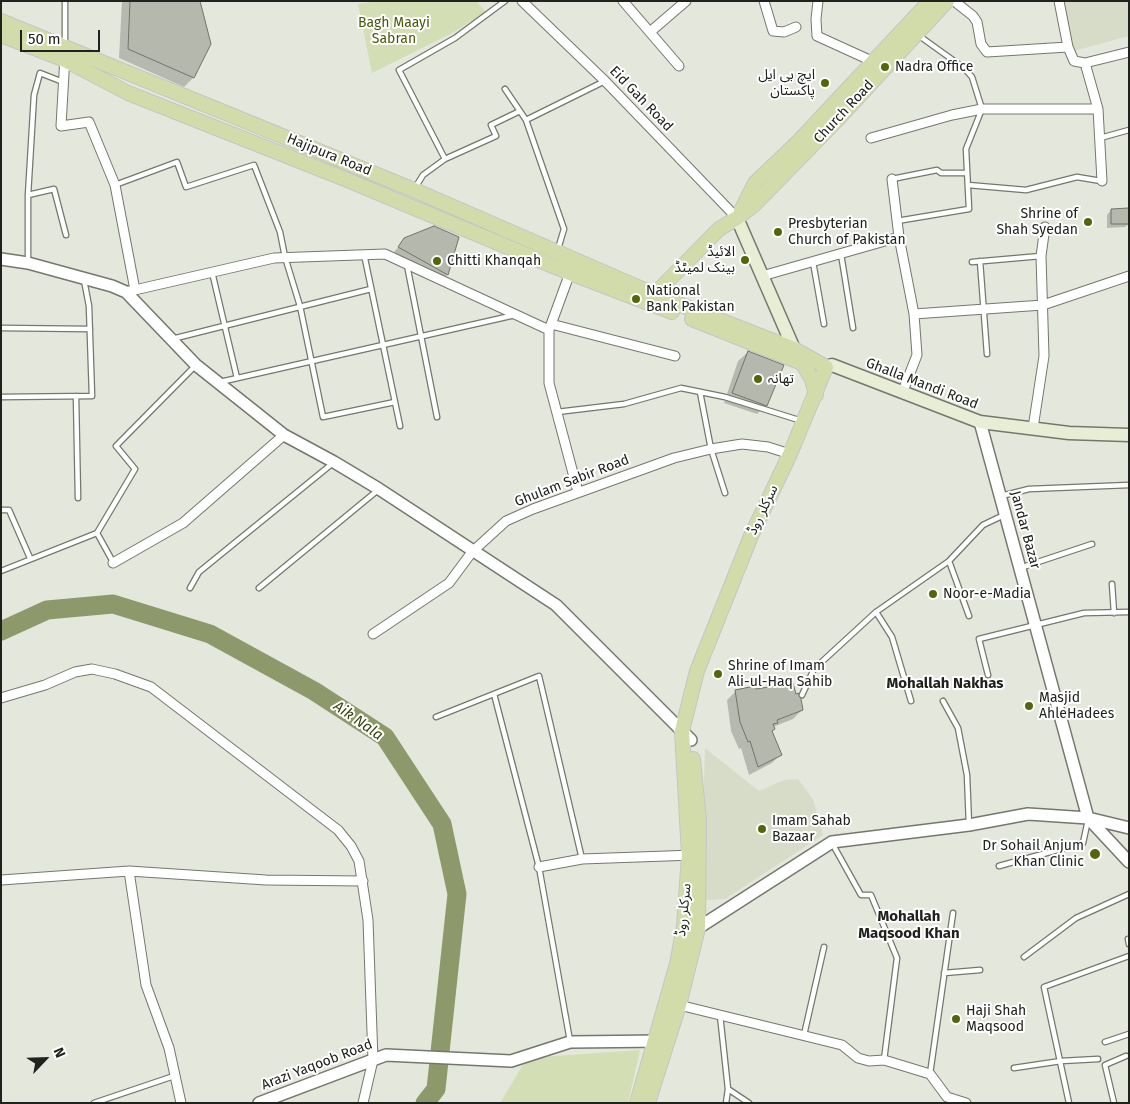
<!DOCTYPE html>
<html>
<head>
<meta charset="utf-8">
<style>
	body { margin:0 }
	#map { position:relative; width:1130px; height:1104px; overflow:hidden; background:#e4e8dc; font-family:"Fira Sans",sans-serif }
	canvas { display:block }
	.frame { position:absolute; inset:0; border:2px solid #21221d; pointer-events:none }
	.north { position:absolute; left:20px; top:1034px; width:50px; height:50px; -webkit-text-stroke:4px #fff; paint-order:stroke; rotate:66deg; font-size:14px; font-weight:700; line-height:20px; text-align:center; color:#21221d }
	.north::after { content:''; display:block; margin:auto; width:18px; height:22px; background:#21221d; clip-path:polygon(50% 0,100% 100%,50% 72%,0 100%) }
	.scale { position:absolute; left:20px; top:30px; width:80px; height:22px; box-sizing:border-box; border:2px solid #21221d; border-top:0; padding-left:6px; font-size:15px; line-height:18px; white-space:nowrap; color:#21221d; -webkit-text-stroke:4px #fff; paint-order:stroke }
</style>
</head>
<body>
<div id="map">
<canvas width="1130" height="1104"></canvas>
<div class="frame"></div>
<div class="north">N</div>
<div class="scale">50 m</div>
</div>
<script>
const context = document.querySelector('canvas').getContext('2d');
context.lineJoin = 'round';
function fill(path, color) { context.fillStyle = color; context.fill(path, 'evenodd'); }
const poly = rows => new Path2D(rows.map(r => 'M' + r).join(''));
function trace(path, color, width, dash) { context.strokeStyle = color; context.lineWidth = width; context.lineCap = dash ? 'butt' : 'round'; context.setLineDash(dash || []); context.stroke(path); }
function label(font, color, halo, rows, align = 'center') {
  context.font = font + ' "Fira Sans","Noto Sans Arabic",sans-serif'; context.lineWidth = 4; context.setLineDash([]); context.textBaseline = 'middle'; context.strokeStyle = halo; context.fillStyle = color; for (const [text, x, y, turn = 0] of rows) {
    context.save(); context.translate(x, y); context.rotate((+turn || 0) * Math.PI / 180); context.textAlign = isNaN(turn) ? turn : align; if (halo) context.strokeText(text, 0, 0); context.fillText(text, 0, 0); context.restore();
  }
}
const built = poly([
	[1062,1,1129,1,1129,36,1074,51],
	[705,748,759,791,784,780,798,779,813,799,823,835,725,899,711,900,700,900]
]);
const green = poly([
	[378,1,476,1,486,12,454,32,372,73,358,4],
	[640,1050,628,1103,500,1103,527,1058]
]);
const shadow = poly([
	[122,1,199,1,193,78,184,87,119,58],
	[1129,209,1129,224,1125,227,1107,228,1107,215,1111,210],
	[457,238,447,275,438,284,390,257,405,239],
	[748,352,766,405,757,414,724,403,738,361],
	[736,691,756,691,802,710,793,719,773,727,771,731,781,754,772,763,749,775,741,748,739,749,731,731,727,700]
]);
const river = poly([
	[1,631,47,610,113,604,210,634,314,691,385,737,442,824,457,894,436,1089,425,1103]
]);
const building = poly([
	[130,1,200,1,211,44,194,78,128,49,130,1],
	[1129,208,1129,224,1111,224,1111,209,1129,208],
	[434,226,459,237,448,275,398,247,404,238,434,226],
	[748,351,784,365,767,406,732,393,748,351],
	[793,683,796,694,799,693,801,699,803,710,777,720,778,723,773,724,775,729,772,731,782,755,758,767,750,741,748,742,740,722,735,690,755,686,756,689,793,683]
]);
const service = poly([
	[65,45,65,1],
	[505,89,526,120,564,229,558,249],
	[526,120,605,81],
	[1100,138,1129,130],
	[445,159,399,70,455,38,505,1],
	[892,179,937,170,941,173,967,173],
	[115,185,177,162,186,187,254,165,280,232,285,257,300,306,323,417,395,402],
	[968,185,1026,190,1077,177,1101,181],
	[415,188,423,175,445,159,496,136,491,125,520,111],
	[28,195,54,189,66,235],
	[897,221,969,209,966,149,982,109,972,77,964,68,918,35],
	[364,254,400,426],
	[841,254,853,328],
	[28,261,28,195,34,95,40,73,63,82],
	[980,261,987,354],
	[813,262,824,324],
	[972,262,1041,256],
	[407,265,437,417],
	[212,272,237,378],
	[1,328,90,329],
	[172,339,371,289],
	[220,382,515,315],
	[700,392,711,449,725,493],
	[76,396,78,498],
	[1,397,92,396,89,306,84,280],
	[557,412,624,404,681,388,725,397,802,421],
	[1001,496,1029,489,1129,485],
	[1,510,9,510,30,558],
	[97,533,113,562],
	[949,561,969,616],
	[1020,568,1092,544],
	[1,571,97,533,135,469,116,446,195,366],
	[1112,584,1114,613],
	[190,588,199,572,333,463],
	[259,588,378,490],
	[876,612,892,637,911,701],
	[988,675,979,639,1084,613,1129,612],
	[494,694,539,867,570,1041],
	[802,695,814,669,876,612,949,561,983,525,1004,515],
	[943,701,958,728,967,775,969,825],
	[436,717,539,676,582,859],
	[832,843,861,895,871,895,897,958,884,1060],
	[999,866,1083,843,1088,820],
	[1128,939,1129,944],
	[1024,957,1076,918,1129,894],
	[944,973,980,970],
	[720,1015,728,1089,726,1103],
	[804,1035,824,947],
	[1105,1042,1129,1034],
	[1014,1068,1061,1061,1098,1059],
	[930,1074,953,913],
	[728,1089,749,1103],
	[94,1103,174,1076],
	[1069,1103,1044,987,1129,956],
	[1114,1103,1105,1065,1126,1056]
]);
const minor = poly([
	[522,1,605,81,737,218],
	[623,1,679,66],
	[764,1,773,31,784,32,796,27],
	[818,1,816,19,817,36,874,62],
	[954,1,973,16,977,22,981,44,987,52,1068,47],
	[1059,1,1068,47,1074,61,1085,63,1129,52],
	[650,32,686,1],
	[65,56,61,126,89,122,115,185,135,290],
	[1085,63,1098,109,1102,181],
	[871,138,952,115,982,109,1098,109],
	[892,179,899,237,914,314,917,355,903,391],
	[571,270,549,330,549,383,578,492],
	[762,276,899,237],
	[126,292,274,258,385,254,549,330],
	[914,314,1043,305,1129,276],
	[551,324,675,356],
	[1033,428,1044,356,1041,256,1045,227],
	[113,563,183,523,284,435],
	[373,634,449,583,472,552,506,521,533,509,674,458,711,449,742,444,768,447,790,454],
	[1,698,45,685,75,672,92,669,115,674,151,687,338,830,351,846,359,861,368,920,373,1060,363,1103],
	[539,867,582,859,694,855],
	[129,871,146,985,169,1048,181,1103],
	[1,880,129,871,266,880,363,881],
	[679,1005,842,1045,858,1058,869,1061,884,1060,930,1074,947,1097,966,1103]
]);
const tertiary = poly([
	[1,259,28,263,112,286,126,292,196,365,284,435,334,462,379,489,556,605,691,740],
	[980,422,1088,818,1129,862],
	[698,928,832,842,969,825,1028,814,1088,818,1129,828],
	[259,1103,386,1055,511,1061,570,1042,663,1041]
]);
const secondary = poly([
	[737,218,794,349],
	[826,367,832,365,980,422,1069,433,1129,435]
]);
const primary = poly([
	[1,21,414,190,663,298,794,349,826,367,790,454,751,536,697,671,682,731,689,855,684,926,677,964,637,1103],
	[1,35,65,60,128,93,345,179,570,273,672,312],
	[741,211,755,183,799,141,930,1],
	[650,299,719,229,737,218,754,205,836,121,947,1],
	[692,319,802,363,812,379,816,395],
	[648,1103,679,1005,698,928,699,820,693,759]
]);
const markers = [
	[885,67,5,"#57650a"],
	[825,83,5,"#57650a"],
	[1088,222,5,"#57650a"],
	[778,232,5,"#57650a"],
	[745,260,5,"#57650a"],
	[437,261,5,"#57650a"],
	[636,299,5,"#57650a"],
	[758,379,5,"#57650a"],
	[933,594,5,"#57650a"],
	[718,674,5,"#57650a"],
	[1029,706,5,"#57650a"],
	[762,829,5,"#57650a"],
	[1095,854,6,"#57650a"],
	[956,1019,5,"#57650a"]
];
const parkNames = [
	["Bagh Maayi",394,23],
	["Sabran",394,39]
];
const poiNames = [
	["Nadra Office",895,67],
	["ایچ بی ایل",815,75,"right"],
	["پاکستان",815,91,"right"],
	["Shrine of",1078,214,"right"],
	["Shah Syedan",1078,230,"right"],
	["Presbyterian",788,224],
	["Church of Pakistan",788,240],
	["الائیڈ",735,252,"right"],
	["بینک لمیٹڈ",735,268,"right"],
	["Chitti Khanqah",447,261],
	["National",646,291],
	["Bank Pakistan",646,307],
	["تھانہ",768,379],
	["Noor-e-Madia",943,594],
	["Shrine of Imam",728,666],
	["Ali-ul-Haq Sahib",728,682],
	["Masjid",1039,698],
	["AhleHadees",1039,714],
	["Imam Sahab",772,821],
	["Bazaar",772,837],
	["Dr Sohail Anjum",1084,846,"right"],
	["Khan Clinic",1084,862,"right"],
	["Haji Shah",966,1011],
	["Maqsood",966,1027]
];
const streetNames = [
	["Eid Gah Road",641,99,46],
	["Church Road",844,112,-47],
	["Hajipura Road",329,155,22],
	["Ghalla Mandi Road",922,384,21],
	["Ghulam Sabir Road",572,481,-21],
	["سرکلر روڈ",763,510,-65],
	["Jandar Bazar",1025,530,75],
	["سرکلر روڈ",684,910,-84],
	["Arazi Yaqoob Road",317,1065,-21]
];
const neighbourhoodNames = [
	["Mohallah Nakhas",945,684],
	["Mohallah",909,917],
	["Maqsood Khan",909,934]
];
const waterNames = [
	["Aik Nala",358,721,35]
];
fill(built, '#d7dcc9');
fill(green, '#d3deb4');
fill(shadow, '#0003');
trace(river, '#8e996b', 19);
fill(building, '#b5b8ad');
trace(building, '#707368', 1);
trace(service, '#74776c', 7);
trace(minor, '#74776c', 11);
trace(tertiary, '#74776c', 14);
trace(secondary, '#74776c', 15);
trace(primary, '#c5c6c4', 16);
trace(service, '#fff', 4.5);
trace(minor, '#fff', 9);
trace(tertiary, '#fff', 11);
trace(secondary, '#e8eed5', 12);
trace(primary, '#d1dcaa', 14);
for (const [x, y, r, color] of markers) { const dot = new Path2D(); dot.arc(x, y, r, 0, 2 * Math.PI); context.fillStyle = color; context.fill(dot); trace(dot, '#fff', 2); }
label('14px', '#4b580c', '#fff', parkNames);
label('14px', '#21221d', '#fff', poiNames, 'left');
label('14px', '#21221d', '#fff', streetNames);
label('bold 15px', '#21221d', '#fff', neighbourhoodNames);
label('italic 15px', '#3a430c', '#fff', waterNames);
</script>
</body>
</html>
